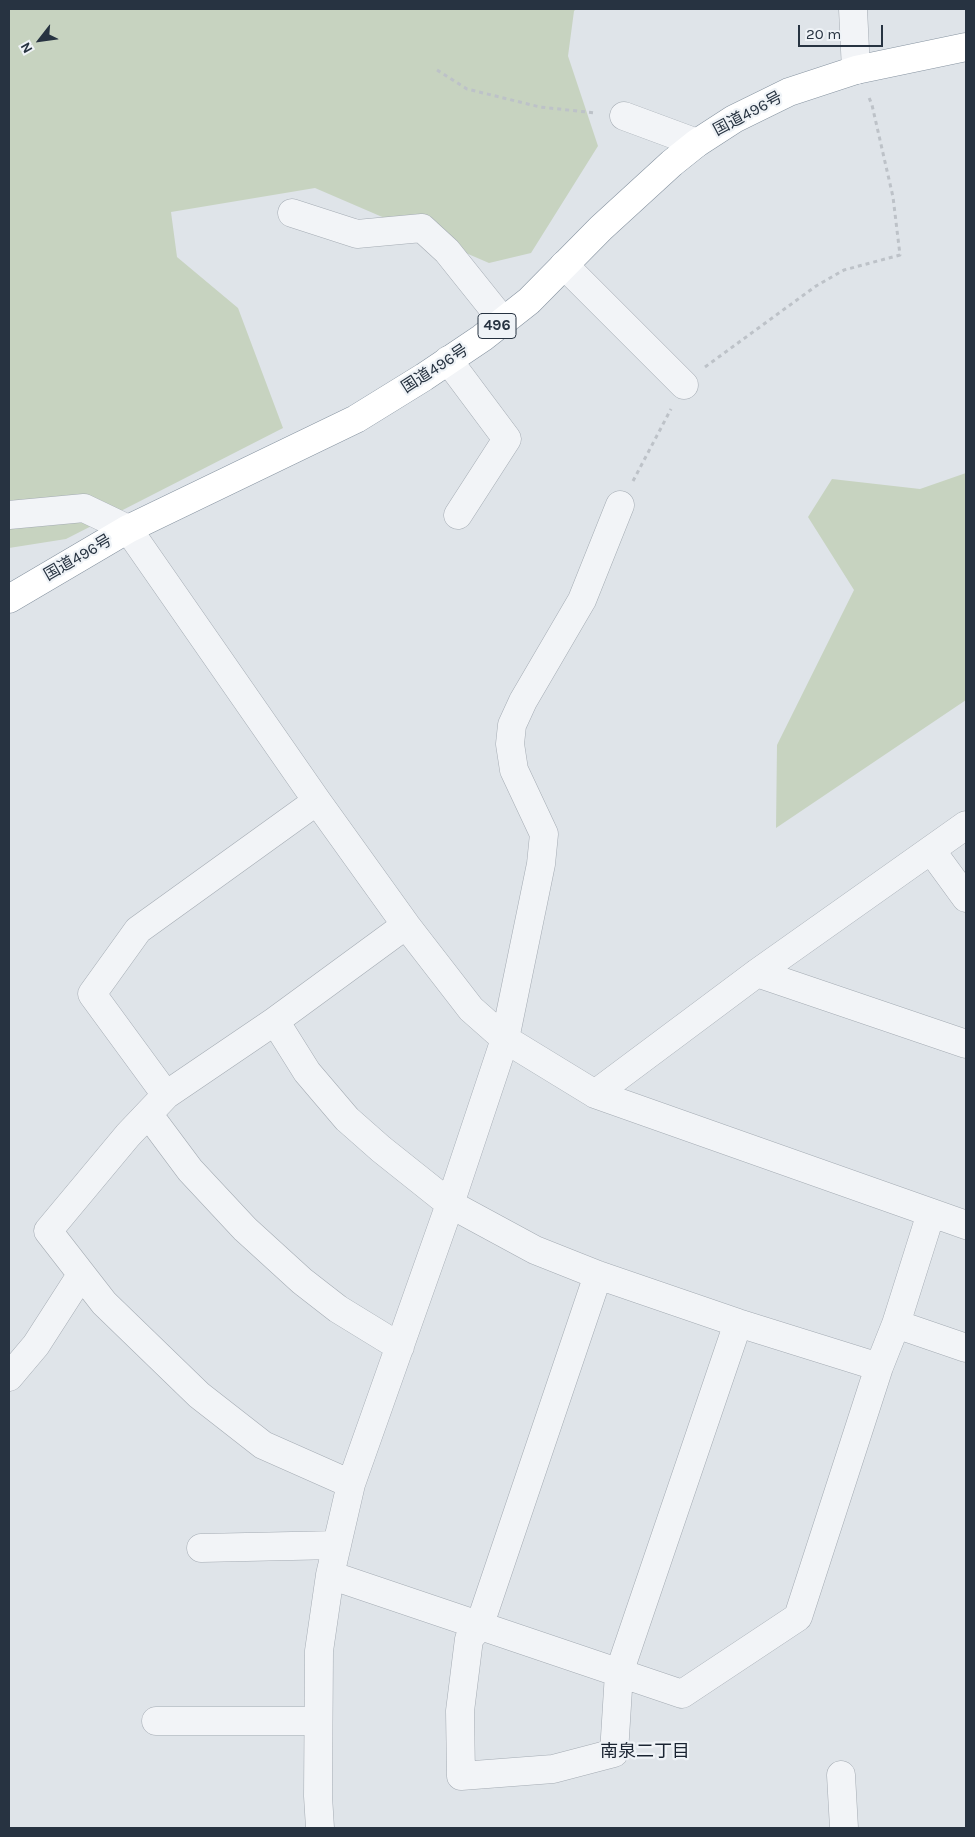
<!DOCTYPE html>
<html>
<head>
<meta charset="utf-8">
<style>
	body { margin:0 }
	#map { position:relative; width:975px; height:1837px; overflow:hidden; background:#dfe4e9; font-family:Karla,sans-serif }
	canvas { display:block }
	.frame { position:absolute; inset:0; border:10px solid #273341; pointer-events:none }
	.north { position:absolute; left:15px; top:15px; width:50px; height:50px; -webkit-text-stroke:4px #eff3f7; paint-order:stroke; rotate:240deg; font-size:14px; font-weight:700; line-height:20px; text-align:center; color:#273341 }
	.north::after { content:''; display:block; margin:auto; width:18px; height:22px; background:#273341; clip-path:polygon(50% 0,100% 100%,50% 72%,0 100%) }
	.scale { position:absolute; left:798px; top:25px; width:85px; height:22px; box-sizing:border-box; border:2px solid #273341; border-top:0; padding-left:6px; font-size:15px; line-height:18px; white-space:nowrap; color:#273341; -webkit-text-stroke:4px #eff3f7; paint-order:stroke }
</style>
</head>
<body>
<div id="map">
<canvas width="975" height="1837"></canvas>
<div class="frame"></div>
<div class="north">N</div>
<div class="scale">20 m</div>
</div>
<script>
const context = document.querySelector('canvas').getContext('2d');
context.lineJoin = 'round';
function fill(path, color) { context.fillStyle = color; context.fill(path, 'evenodd'); }
const poly = rows => new Path2D(rows.map(r => 'M' + r).join(''));
function trace(path, color, width, dash) { context.strokeStyle = color; context.lineWidth = width; context.lineCap = dash ? 'butt' : 'round'; context.setLineDash(dash || []); context.stroke(path); }
function label(font, color, halo, rows, align = 'center') {
  context.font = font + ' Karla,"Noto Sans JP",sans-serif'; context.lineWidth = 4.5; context.setLineDash([]); context.textBaseline = 'middle'; context.strokeStyle = halo; context.fillStyle = color; for (const [text, x, y, turn = 0] of rows) {
    context.save(); context.translate(x, y); context.rotate((+turn || 0) * Math.PI / 180); context.textAlign = isNaN(turn) ? turn : align; if (halo) context.strokeText(text, 0, 0); context.fillText(text, 0, 0); context.restore();
  }
}
const green = poly([
	[9,9,576,9,574,11,568,56,598,146,531,253,489,263,315,188,171,212,177,257,238,308,283,428,66,539,9,548],
	[966,473,966,700,776,828,777,745,854,590,808,517,832,479,920,489]
]);
const path = poly([
	[437,70,467,89,540,107,596,113],
	[705,367,816,286,844,270,900,255,893,197,872,105,868,95],
	[633,481,671,409]
]);
const minor = poly([
	[853,9,856,70],
	[624,116,697,143],
	[292,213,357,234,422,228,447,251,503,321],
	[564,265,684,385],
	[448,360,507,439,458,515],
	[9,515,84,508,128,529,317,801,406,925,471,1009,505,1039,595,1094,966,1225],
	[931,850,966,898],
	[757,973,966,1044],
	[275,1021,307,1072,347,1119,381,1149,450,1204,535,1250,598,1275,738,1323,879,1367],
	[595,1094,757,973,966,825],
	[166,1095,92,994,138,930,317,801],
	[149,1115,190,1170,245,1229,302,1281,338,1309,400,1347],
	[598,1275,479,1627,469,1639,460,1711,461,1776,553,1769,614,1753,619,1673,738,1323],
	[896,1324,966,1348],
	[9,1377,36,1345,81,1275],
	[351,1484,263,1445,199,1395,104,1303,48,1231,128,1135,166,1095,275,1021,406,925],
	[201,1548,337,1545],
	[330,1575,682,1694,798,1617,879,1367,896,1324,931,1213],
	[156,1721,318,1721],
	[841,1775,844,1828],
	[320,1828,318,1796,319,1651,330,1575,351,1484,450,1204,505,1039,541,864,544,834,514,770,510,744,512,725,523,701,582,600,620,505]
]);
const highway = poly([
	[9,599,128,529,356,419,424,377,482,338,529,301,601,228,672,163,697,143,734,119,789,92,856,70,966,47]
]);
const shields = [
	[497,326,38]
];
const shieldNames = [
	["496",497,326]
];
const streetNames = [
	["国道496号",748,114,-28],
	["国道496号",435,369,-33],
	["国道496号",78,558,-30]
];
const neighbourhoodNames = [
	["南泉二丁目",645,1752]
];
fill(green, '#c7d3c0');
trace(minor, '#a4abb3', 29);
trace(highway, '#8693a0', 29);
trace(path, '#bdc2c8', 3, [4, 4]);
trace(minor, '#f2f4f7', 28);
trace(highway, '#fff', 28);
for (const [x, y, w] of shields) { const box = new Path2D(); box.roundRect(x - w / 2, y - 12.5, w, 25, 4); context.fillStyle = '#eff3f7'; context.fill(box); trace(box, '#273341', 1); }
label('bold 15px', '#273341', null, shieldNames);
label('16px', '#273341', '#eff3f7', streetNames);
label('18px', '#1a2432', '#eff3f7', neighbourhoodNames);
</script>
</body>
</html>
